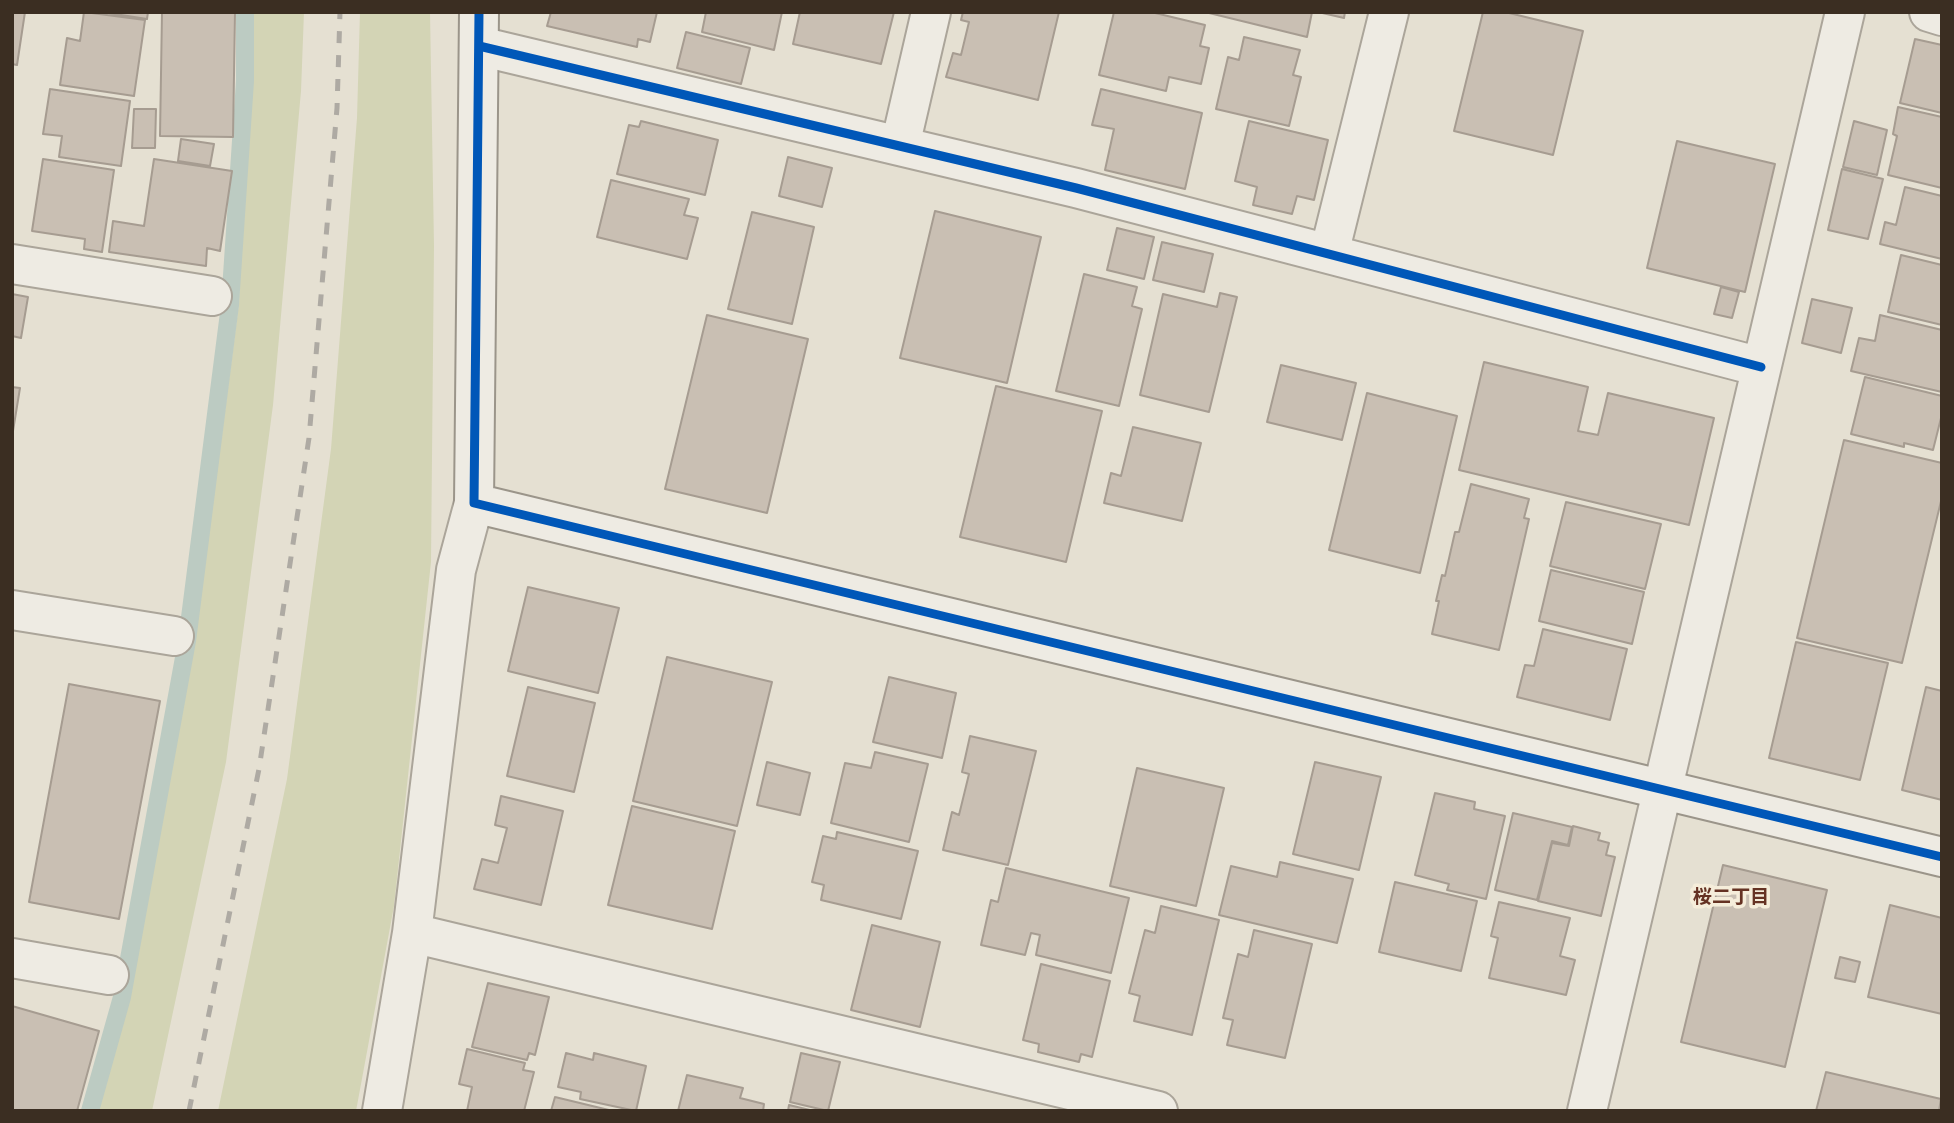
<!DOCTYPE html>
<html>
<head>
<meta charset="utf-8">
<style>
	body { margin:0 }
	#map { position:relative; width:1954px; height:1123px; overflow:hidden; background:#e5e0d2; font-family:"Crimson Pro",serif }
	canvas { display:block }
	.frame { position:absolute; inset:0; border:14px solid #3b2e22; pointer-events:none }
</style>
</head>
<body>
<div id="map">
<canvas width="1954" height="1123"></canvas>
<div class="frame"></div>
</div>
<script>
const context = document.querySelector('canvas').getContext('2d');
context.lineJoin = 'round';
function fill(path, color) { context.fillStyle = color; context.fill(path, 'evenodd'); }
const poly = rows => new Path2D(rows.map(r => 'M' + r).join(''));
function trace(path, color, width, dash) { context.strokeStyle = color; context.lineWidth = width; context.lineCap = dash ? 'butt' : 'round'; context.setLineDash(dash || []); context.stroke(path); }
function label(font, color, halo, rows, align = 'center') {
  context.font = font + ' "Crimson Pro","Noto Sans JP",serif'; context.lineWidth = 7; context.setLineDash([]); context.textBaseline = 'middle'; context.strokeStyle = halo; context.fillStyle = color; for (const [text, x, y, turn = 0] of rows) {
    context.save(); context.translate(x, y); context.rotate((+turn || 0) * Math.PI / 180); context.textAlign = isNaN(turn) ? turn : align; if (halo) context.strokeText(text, 0, 0); context.fillText(text, 0, 0); context.restore();
  }
}
const green = poly([
	[247,12,304,12,301,91,273,405,226,762,152,1111,96,1111,128,1000,195,640,239,303],
	[360,12,430,12,434,246,431,562,394,906,356,1111,218,1111,287,779,331,449,357,118]
]);
const stream = poly([
	[90,1111,122,997,187,641,230,305,245,81,245,12]
]);
const building = poly([
	[12,12,25,12,17,65,12,64,12,12],
	[84,12,145,20,134,96,60,85,67,38,80,41,84,12],
	[102,12,148,12,147,19,102,12],
	[162,12,235,12,233,137,160,136,162,12],
	[551,12,657,12,650,42,638,39,637,47,547,26,551,12],
	[706,12,782,12,774,50,702,32,706,12],
	[800,12,894,12,881,64,793,44,800,12],
	[963,12,1059,12,1038,100,946,77,953,53,961,55,969,22,961,20,963,12],
	[1114,12,1151,12,1205,25,1200,46,1209,48,1201,84,1169,77,1166,91,1099,75,1114,12],
	[1205,12,1312,12,1307,37,1205,12],
	[1318,12,1345,12,1344,18,1318,12],
	[1483,12,1505,12,1583,31,1553,155,1454,131,1483,12],
	[686,32,750,48,741,84,677,68,686,32],
	[1244,37,1300,50,1293,75,1301,77,1289,126,1216,109,1228,57,1239,60,1244,37],
	[1915,39,1942,45,1942,113,1900,103,1915,39],
	[50,89,130,101,121,166,59,157,62,136,43,134,50,89],
	[1101,89,1202,113,1185,189,1105,170,1114,129,1092,125,1101,89],
	[1898,107,1942,117,1942,188,1888,175,1897,136,1893,134,1898,107],
	[134,109,156,109,155,148,132,148,134,109],
	[641,121,718,140,705,195,617,174,629,125,639,127,641,121],
	[1249,121,1328,140,1314,200,1297,196,1292,214,1253,205,1257,187,1235,181,1249,121],
	[1854,121,1887,130,1877,175,1843,167,1854,121],
	[181,139,214,144,210,166,178,161,181,139],
	[1677,141,1775,164,1745,292,1647,268,1677,141],
	[788,157,832,168,822,207,779,196,788,157],
	[43,159,114,170,102,252,84,249,85,239,32,231,43,159],
	[154,159,232,171,220,251,207,248,206,266,109,252,113,221,144,226,154,159],
	[1842,169,1883,179,1868,239,1828,230,1842,169],
	[611,180,689,199,684,215,698,218,687,259,597,237,611,180],
	[1905,187,1942,196,1942,259,1880,244,1885,222,1896,225,1905,187],
	[935,211,1041,237,1007,383,900,358,935,211],
	[752,212,814,227,792,324,728,309,752,212],
	[1117,228,1154,237,1144,279,1107,270,1117,228],
	[1162,242,1213,254,1204,292,1153,280,1162,242],
	[1901,255,1942,265,1942,325,1888,312,1901,255],
	[1084,274,1137,287,1132,306,1142,309,1119,406,1056,391,1084,274],
	[1721,287,1739,292,1732,318,1714,314,1721,287],
	[1220,293,1237,297,1209,412,1140,395,1163,294,1217,307,1220,293],
	[12,294,28,297,21,338,12,336,12,294],
	[1812,299,1852,308,1841,353,1802,343,1812,299],
	[707,315,808,339,767,513,665,489,707,315],
	[1880,315,1942,330,1942,392,1851,371,1859,338,1875,341,1880,315],
	[1484,362,1588,387,1578,431,1598,435,1608,393,1714,418,1689,525,1459,470,1484,362],
	[1281,365,1356,383,1342,440,1267,422,1281,365],
	[1865,377,1942,396,1942,414,1933,450,1904,443,1904,447,1851,434,1865,377],
	[996,386,1102,411,1066,562,960,537,996,386],
	[12,387,20,388,12,437,12,387],
	[1367,393,1457,416,1420,573,1329,550,1367,393],
	[1133,427,1201,443,1182,521,1104,503,1111,473,1121,476,1133,427],
	[1844,440,1942,463,1942,497,1902,663,1797,638,1844,440],
	[1471,484,1529,499,1524,518,1529,519,1499,650,1432,634,1439,601,1436,601,1442,575,1445,576,1455,532,1459,532,1471,484],
	[1566,502,1661,524,1645,589,1550,566,1566,502],
	[1551,570,1644,592,1632,644,1539,621,1551,570],
	[528,587,619,608,598,693,508,671,528,587],
	[1543,629,1627,649,1610,720,1517,697,1525,665,1534,666,1543,629],
	[1796,642,1888,663,1860,780,1769,758,1796,642],
	[667,657,772,682,737,826,633,801,667,657],
	[889,677,956,693,942,758,873,742,889,677],
	[69,684,160,701,119,919,29,902,69,684],
	[528,687,595,703,574,792,507,776,528,687],
	[1926,687,1942,691,1942,800,1902,790,1926,687],
	[970,736,1036,751,1008,865,943,850,952,812,959,815,969,774,962,772,970,736],
	[875,752,928,764,909,842,831,823,845,763,871,768,875,752],
	[767,762,810,773,800,815,757,805,767,762],
	[1315,762,1381,777,1359,870,1293,854,1315,762],
	[1137,768,1224,788,1196,906,1110,886,1137,768],
	[1435,793,1475,802,1474,809,1505,816,1486,899,1447,890,1449,884,1415,875,1435,793],
	[501,796,563,811,541,905,474,889,482,859,498,863,507,828,495,825,501,796],
	[632,806,735,831,712,929,608,905,632,806],
	[1513,813,1572,827,1568,845,1552,841,1537,900,1495,890,1513,813],
	[1573,826,1600,833,1598,840,1609,843,1606,855,1615,857,1601,916,1538,901,1552,843,1569,846,1573,826],
	[837,832,918,851,901,919,821,900,824,885,812,882,823,836,836,839,837,832],
	[1280,862,1353,879,1337,943,1219,915,1231,866,1277,877,1280,862],
	[1723,865,1827,890,1785,1067,1681,1042,1723,865],
	[1006,868,1129,898,1111,973,1036,955,1040,935,1031,933,1025,955,981,945,991,900,998,902,1006,868],
	[1395,882,1477,901,1461,971,1379,952,1395,882],
	[1499,902,1570,918,1560,956,1575,960,1566,995,1489,978,1498,938,1491,936,1499,902],
	[1890,905,1942,918,1942,1014,1868,997,1890,905],
	[1161,906,1219,920,1192,1035,1134,1021,1140,996,1129,993,1145,930,1155,933,1161,906],
	[872,925,940,942,920,1027,851,1010,872,925],
	[1254,930,1312,944,1285,1058,1227,1045,1233,1020,1223,1018,1238,954,1248,957,1254,930],
	[1840,957,1860,962,1855,982,1835,978,1840,957],
	[1041,964,1110,981,1092,1057,1081,1054,1079,1062,1038,1052,1039,1044,1023,1040,1041,964],
	[488,983,549,997,535,1055,529,1053,527,1060,472,1047,488,983],
	[12,1006,99,1031,77,1111,12,1111,12,1006],
	[467,1049,525,1063,523,1070,534,1072,524,1111,467,1111,472,1087,459,1084,467,1049],
	[566,1053,593,1060,594,1053,646,1066,636,1111,580,1099,581,1092,558,1087,566,1053],
	[801,1053,840,1062,828,1111,790,1102,801,1053],
	[1826,1072,1941,1099,1939,1111,1816,1111,1826,1072],
	[687,1075,743,1088,740,1098,764,1104,763,1111,678,1111,687,1075],
	[555,1097,613,1111,551,1111,555,1097],
	[789,1105,814,1111,788,1111,789,1105]
]);
const street = poly([
	[1929,12,1942,16],
	[479,46,1076,188,1761,367],
	[900,146,931,12],
	[1329,254,1389,12],
	[12,264,212,296],
	[12,610,174,636],
	[412,933,1158,1111],
	[12,958,109,975],
	[382,1111,412,933,456,570,474,503],
	[1587,1111,1845,12]
]);
const secondary = poly([
	[479,12,474,503,1942,857]
]);
const rail = poly([
	[189,1111,259,769,309,438,337,108,340,12]
]);
const cycleway = poly([
	[479,12,474,503,1942,857],
	[479,46,1076,188,1761,367]
]);
const neighbourhoodNames = [
	["桜二丁目",1731,897]
];
fill(green, '#d3d4b5');
trace(stream, '#bccbc2', 18);
fill(building, '#c9bfb3');
trace(building, '#a69c91', 2);
trace(street, '#aba59a', 42);
trace(secondary, '#9b958a', 42);
trace(street, '#eeebe3', 38);
trace(secondary, '#eeebe3', 38);
trace(rail, '#aeaaa3', 5, [12, 12]);
trace(cycleway, '#0057b8', 9);
label('bold 19px', '#653223', '#f5edda', neighbourhoodNames);
</script>
</body>
</html>
